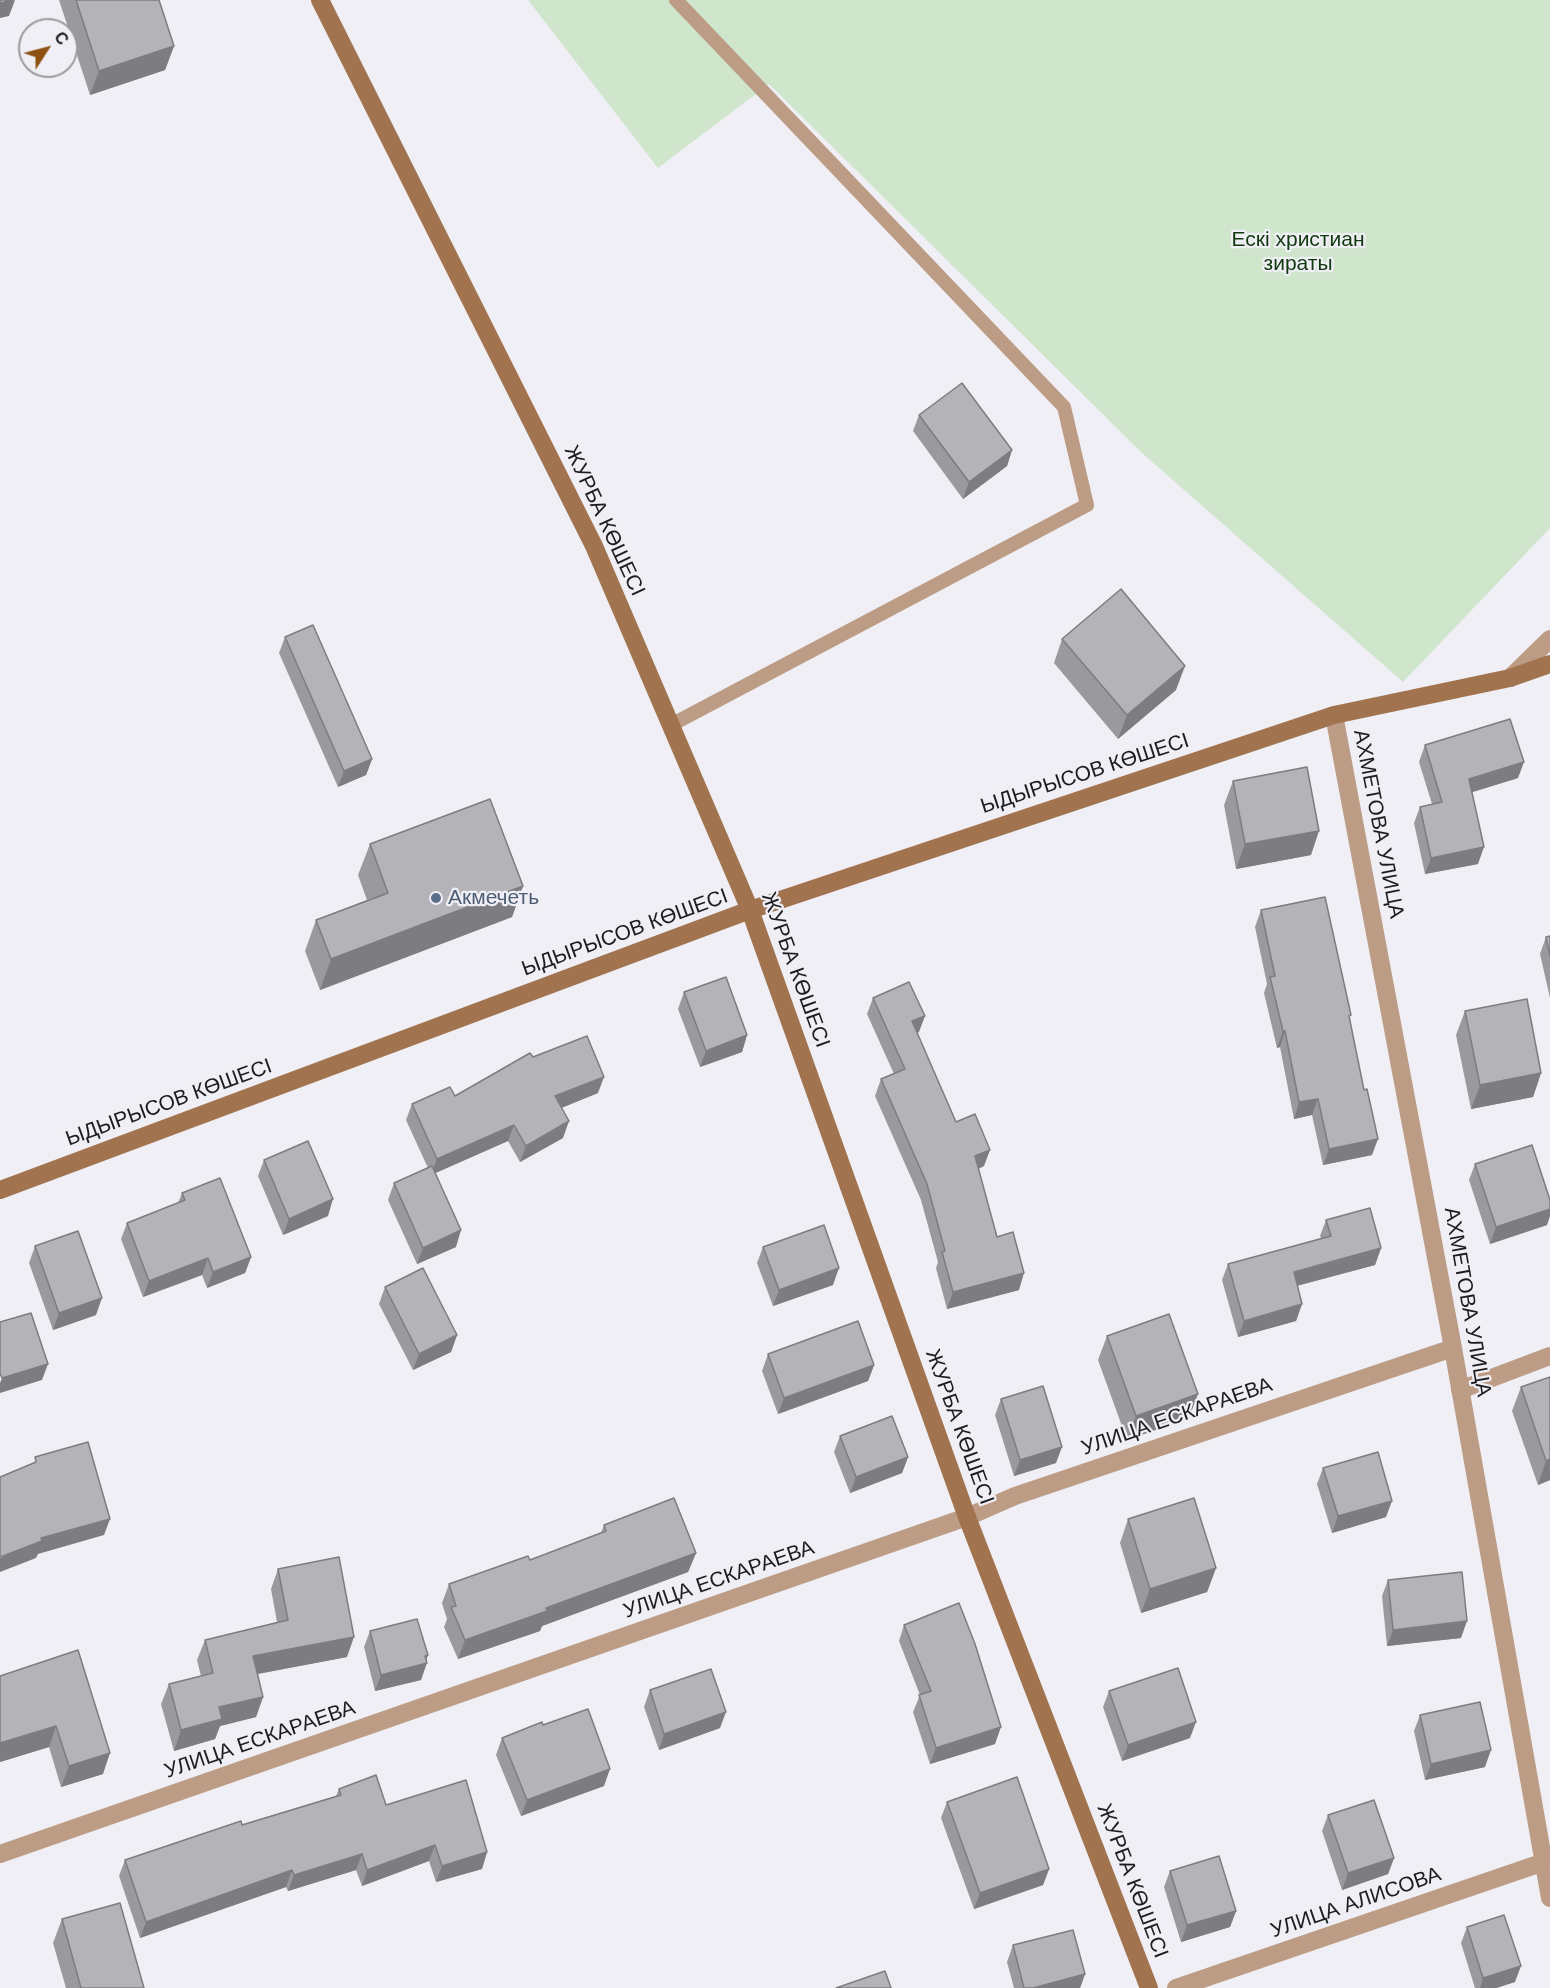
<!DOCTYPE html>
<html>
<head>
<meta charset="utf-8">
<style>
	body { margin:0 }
	#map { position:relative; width:1550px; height:1988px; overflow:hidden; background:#efeff5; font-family:Helvetica,sans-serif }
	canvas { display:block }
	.north { position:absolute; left:18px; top:18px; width:60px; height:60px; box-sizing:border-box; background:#efeff5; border:2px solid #9b9b9f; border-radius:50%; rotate:54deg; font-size:16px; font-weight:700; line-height:24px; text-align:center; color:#1d1d1f }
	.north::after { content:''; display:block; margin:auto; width:21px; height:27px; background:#8d5111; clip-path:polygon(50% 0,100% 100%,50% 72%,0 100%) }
</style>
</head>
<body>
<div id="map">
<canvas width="1550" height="1988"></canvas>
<div class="north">С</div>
</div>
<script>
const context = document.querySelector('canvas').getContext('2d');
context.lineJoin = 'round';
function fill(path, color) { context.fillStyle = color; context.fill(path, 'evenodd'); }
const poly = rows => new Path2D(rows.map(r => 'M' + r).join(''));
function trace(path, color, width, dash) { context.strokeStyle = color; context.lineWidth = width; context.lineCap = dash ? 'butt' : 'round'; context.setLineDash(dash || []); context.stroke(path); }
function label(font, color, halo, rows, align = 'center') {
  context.font = font + ' Helvetica,sans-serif'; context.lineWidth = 4.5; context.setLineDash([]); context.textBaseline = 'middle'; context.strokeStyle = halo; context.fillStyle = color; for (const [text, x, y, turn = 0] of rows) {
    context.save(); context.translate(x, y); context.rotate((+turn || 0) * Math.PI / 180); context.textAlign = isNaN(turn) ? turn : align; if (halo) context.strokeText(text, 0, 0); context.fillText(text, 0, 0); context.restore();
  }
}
const green = poly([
	[528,0,1550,0,1550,528,1403,682,1142,453,769,84,658,168]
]);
const lane = poly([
	[671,725,1087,505,1064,407,676,0]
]);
const street = poly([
	[1510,678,1550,639],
	[1334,715,1453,1348,1550,1898],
	[1460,1390,1550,1356],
	[0,1854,967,1517,1015,1496,1453,1348],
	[1176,1988,1550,1860]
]);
const secondary = poly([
	[320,0,594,546,750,910,967,1517,1149,1988],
	[0,1190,750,910,1334,715,1510,678,1550,664]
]);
const wall = poly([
	[59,0,159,0,174,46,165,70,90,95],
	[919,415,1012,450,1007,466,963,499,913,431],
	[285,637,372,759,366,775,338,787,279,653],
	[1062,639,1176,690,1118,739,1054,663],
	[1425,745,1518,778,1472,792,1478,864,1425,874,1414,823,1420,807,1432,804,1419,762],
	[1233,781,1311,855,1236,869,1224,805],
	[370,844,523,886,512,917,320,990,305,951,316,920,367,900,358,875],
	[1261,910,1350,1019,1372,1155,1323,1165,1312,1115,1294,1119,1280,1047,1277,1048,1264,993,1267,984,1255,927],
	[1550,936,1550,998,1540,954,1546,937],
	[684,992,747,1035,742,1052,700,1067,678,1009],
	[873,998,919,1032,917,1033,956,1122,984,1166,978,1169,997,1237,1019,1290,947,1309,936,1268,938,1262,921,1200,875,1096,881,1079,894,1074,867,1014],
	[1465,1011,1541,1073,1533,1097,1471,1109,1456,1035],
	[533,1057,598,1093,561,1108,563,1138,520,1162,508,1141,435,1173,456,1247,417,1264,388,1200,394,1183,428,1168,406,1120,412,1104,455,1096],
	[264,1160,328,1216,283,1235,258,1176],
	[1475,1164,1547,1225,1490,1244,1469,1180],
	[182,1193,251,1257,245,1273,207,1288,202,1275,143,1297,121,1239,127,1223,178,1203],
	[1326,1220,1381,1248,1375,1265,1297,1286,1302,1304,1296,1321,1238,1337,1222,1280,1228,1264,1321,1238,1320,1236],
	[35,1246,96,1315,53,1330,29,1263],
	[763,1247,833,1285,773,1306,757,1263],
	[385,1287,457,1335,451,1352,413,1370,379,1304],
	[1107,1336,1189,1418,1127,1440,1098,1360],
	[768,1354,874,1365,868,1381,778,1414,762,1371],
	[1550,1377,1550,1480,1538,1485,1512,1411,1521,1387],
	[1001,1399,1056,1463,1014,1476,995,1415],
	[840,1436,908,1457,902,1473,850,1493,834,1452],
	[1323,1468,1386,1517,1332,1533,1317,1484],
	[1128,1519,1216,1568,1207,1592,1141,1613,1120,1543],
	[604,1525,696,1553,688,1572,542,1626,540,1631,458,1659,444,1627,447,1619,442,1603,449,1584,530,1560,601,1533],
	[278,1569,347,1657,258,1674,263,1697,256,1717,220,1726,215,1739,174,1751,161,1704,169,1684,201,1676,197,1660,205,1640,277,1622,271,1589],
	[1388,1580,1461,1638,1387,1646,1382,1596],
	[904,1625,995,1744,930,1764,913,1712,920,1695,899,1641],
	[370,1631,426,1661,421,1680,375,1691,364,1647],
	[78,1650,103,1774,61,1787,49,1747,0,1762,0,1676],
	[650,1690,720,1728,659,1750,644,1707],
	[1109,1691,1190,1738,1122,1761,1103,1707],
	[1420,1715,1485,1767,1425,1780,1414,1731],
	[543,1725,604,1786,521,1816,496,1755,502,1738],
	[339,1789,386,1805,487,1852,482,1869,436,1882,429,1861,362,1886,356,1870,288,1891,286,1887,140,1938,119,1876,125,1860,336,1796],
	[947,1802,1049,1869,1043,1885,974,1909,941,1818],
	[1328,1815,1394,1858,1388,1874,1342,1890,1322,1831],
	[1170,1871,1236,1911,1230,1927,1181,1942,1164,1887],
	[62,1919,144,1988,66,1988,53,1943],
	[1467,1927,1515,1982,1496,1988,1475,1988,1461,1943],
	[1013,1945,1085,1974,1080,1988,1014,1988,1007,1962]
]);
const shadedWall = poly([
	[15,0,9,16,0,18,0,3],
	[174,46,165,70,90,95,99,71],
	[1012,450,1007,466,963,499,969,482],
	[1185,666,1176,690,1118,739,1127,715],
	[372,759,366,775,338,787,344,771],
	[1524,762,1518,778,1463,795,1469,779],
	[1319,831,1311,855,1236,869,1245,844],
	[1484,847,1478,864,1425,874,1431,858],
	[523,886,512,917,320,990,331,959],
	[925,1016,919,1032,906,1037,912,1021],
	[1283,1031,1285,1031,1280,1047,1277,1048],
	[747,1035,742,1052,700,1067,706,1051],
	[1541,1073,1533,1097,1471,1109,1480,1085],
	[604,1077,598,1093,549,1113,555,1096],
	[1318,1099,1312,1115,1294,1119,1299,1102],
	[569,1121,563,1138,520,1162,526,1146],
	[514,1125,508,1141,431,1175,437,1159],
	[1378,1139,1372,1155,1323,1165,1329,1149],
	[990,1150,984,1166,969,1173,975,1156],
	[333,1199,328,1216,283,1235,289,1219],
	[1550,1209,1550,1216,1547,1225,1490,1244,1496,1227],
	[461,1230,456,1247,417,1264,423,1248],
	[1381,1248,1375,1265,1288,1288,1294,1272],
	[251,1257,245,1273,207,1288,213,1272],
	[208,1258,202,1275,143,1297,149,1281],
	[839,1268,833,1285,773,1306,779,1290],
	[1024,1273,1019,1290,947,1309,953,1292],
	[102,1298,96,1315,53,1330,59,1313],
	[1302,1304,1296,1321,1238,1337,1244,1321],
	[457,1335,451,1352,413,1370,419,1354],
	[48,1364,42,1380,0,1393,0,1383,2,1378],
	[874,1365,868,1381,778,1414,784,1398],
	[1198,1394,1189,1418,1127,1440,1136,1416],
	[1062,1447,1056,1463,1014,1476,1020,1460],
	[908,1457,902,1473,850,1493,856,1477],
	[1550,1459,1550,1480,1538,1485,1546,1461],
	[1392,1501,1386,1517,1332,1533,1338,1516],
	[110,1519,104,1535,38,1554,36,1558,0,1572,0,1558,41,1538],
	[696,1553,688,1572,542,1626,540,1631,458,1659,465,1640,546,1608],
	[1216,1568,1207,1592,1141,1613,1150,1589],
	[1467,1621,1461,1638,1387,1646,1393,1630],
	[354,1637,347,1657,246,1676,253,1656],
	[428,1655,425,1664,427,1663,421,1680,375,1691,381,1675],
	[263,1697,256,1717,220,1726,215,1739,174,1751,181,1730,219,1707],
	[726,1712,720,1728,659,1750,664,1734],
	[1196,1722,1190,1738,1122,1761,1128,1745],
	[56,1726,49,1747,0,1762,0,1743],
	[1001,1727,995,1744,930,1764,936,1748],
	[1491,1750,1485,1767,1425,1780,1431,1764],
	[110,1753,103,1774,61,1787,69,1766],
	[610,1769,604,1786,521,1816,527,1800],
	[435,1845,429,1861,362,1886,367,1870],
	[487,1852,482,1869,436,1882,442,1866],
	[362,1854,356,1870,288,1891,294,1875],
	[1394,1858,1388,1874,1342,1890,1348,1873],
	[1049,1869,1043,1885,974,1909,980,1893],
	[292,1870,286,1887,140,1938,146,1922],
	[1236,1911,1230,1927,1181,1942,1187,1925],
	[1521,1966,1515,1982,1496,1988,1480,1988,1483,1978],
	[1085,1974,1080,1988,1033,1988]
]);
const building = poly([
	[0,0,13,0,0,3,0,0],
	[76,0,159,0,174,46,99,71,76,0],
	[962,383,1012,450,969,482,919,415,962,383],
	[1121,589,1185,666,1127,715,1062,639,1121,589],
	[313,625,372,759,344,771,285,637,313,625],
	[1510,719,1524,762,1469,779,1484,847,1431,858,1420,807,1442,802,1425,745,1510,719],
	[1307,767,1319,831,1245,844,1233,781,1307,767],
	[490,799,523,886,331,959,316,920,388,893,370,844,490,799],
	[1325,897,1351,1015,1349,1016,1364,1090,1367,1089,1378,1139,1329,1149,1318,1099,1299,1102,1285,1031,1283,1031,1270,977,1275,976,1261,910,1325,897],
	[1550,936,1550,956,1546,937,1550,936],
	[726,977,747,1035,706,1051,684,992,726,977],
	[909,982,925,1016,912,1021,956,1122,975,1114,990,1150,975,1156,997,1237,1013,1232,1024,1273,953,1292,942,1252,945,1251,927,1184,881,1079,905,1069,873,998,909,982],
	[1527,999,1541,1073,1480,1085,1465,1011,1527,999],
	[587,1036,604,1077,555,1096,569,1121,526,1146,514,1125,437,1159,412,1104,450,1087,455,1096,530,1053,533,1057,587,1036],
	[308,1141,333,1199,289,1219,264,1160,308,1141],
	[1532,1145,1550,1200,1550,1209,1496,1227,1475,1164,1532,1145],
	[432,1166,461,1230,423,1248,394,1183,432,1166],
	[220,1178,251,1257,213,1272,208,1258,149,1281,127,1223,185,1200,182,1193,220,1178],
	[1370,1208,1381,1248,1294,1272,1302,1304,1244,1321,1228,1264,1331,1236,1326,1220,1370,1208],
	[824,1225,839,1268,779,1290,763,1247,824,1225],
	[78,1231,102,1298,59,1313,35,1246,78,1231],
	[423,1268,457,1335,419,1354,385,1287,423,1268],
	[31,1313,48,1364,2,1378,0,1373,0,1322,31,1313],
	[1169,1314,1198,1394,1136,1416,1107,1336,1169,1314],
	[858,1321,874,1365,784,1398,768,1354,858,1321],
	[1550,1377,1550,1459,1546,1461,1521,1387,1550,1377],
	[1043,1386,1062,1447,1020,1460,1001,1399,1043,1386],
	[892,1416,908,1457,856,1477,840,1436,892,1416],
	[88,1442,110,1519,41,1538,42,1541,0,1557,0,1477,36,1462,35,1457,88,1442],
	[1378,1452,1392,1501,1338,1516,1323,1468,1378,1452],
	[674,1498,696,1553,546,1608,547,1611,465,1640,451,1607,456,1606,449,1584,528,1556,530,1560,606,1531,604,1525,674,1498],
	[1194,1498,1216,1568,1150,1589,1128,1519,1194,1498],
	[339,1557,354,1637,253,1656,263,1697,219,1707,222,1719,181,1730,169,1684,213,1673,205,1640,288,1620,278,1569,339,1557],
	[1462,1572,1467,1621,1393,1630,1388,1580,1462,1572],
	[959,1603,975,1644,1001,1727,936,1748,919,1695,931,1691,904,1625,959,1603],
	[417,1619,428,1655,425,1656,427,1663,381,1675,370,1631,417,1619],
	[78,1650,110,1753,69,1766,56,1726,0,1743,0,1676,78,1650],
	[1178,1668,1196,1722,1128,1745,1109,1691,1178,1668],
	[711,1669,726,1712,664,1734,650,1690,711,1669],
	[1480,1702,1491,1750,1431,1764,1420,1715,1480,1702],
	[588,1709,610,1769,527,1800,502,1738,542,1722,543,1725,588,1709],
	[376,1775,386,1805,466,1780,487,1852,442,1866,435,1845,367,1870,362,1854,294,1875,292,1870,146,1922,125,1860,241,1821,242,1825,341,1795,339,1789,376,1775],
	[1017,1777,1049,1869,980,1893,947,1802,1017,1777],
	[1374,1800,1394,1858,1348,1873,1328,1815,1374,1800],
	[1219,1856,1236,1911,1187,1925,1170,1871,1219,1856],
	[120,1903,144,1988,81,1988,62,1919,120,1903],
	[1504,1915,1521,1966,1483,1978,1467,1927,1504,1915],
	[1073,1930,1085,1974,1033,1988,1024,1988,1013,1945,1073,1930],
	[885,1971,891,1988,836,1988,885,1971]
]);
const markers = [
	[436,898,6,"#5c6f8a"]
];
const parkNames = [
	["Ескі христиан",1298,240],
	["зираты",1298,264]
];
const streetNames = [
	["ЖУРБА КӨШЕСІ",604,521,65],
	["ЫДЫРЫСОВ КӨШЕСІ",1085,774,-18],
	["АХМЕТОВА УЛИЦА",1378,824,79],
	["ЫДЫРЫСОВ КӨШЕСІ",625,933,-20],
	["ЖУРБА КӨШЕСІ",795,970,70],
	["ЫДЫРЫСОВ КӨШЕСІ",169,1103,-20],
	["АХМЕТОВА УЛИЦА",1467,1302,80],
	["УЛИЦА ЕСКАРАЕВА",1177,1417,-19],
	["ЖУРБА КӨШЕСІ",959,1427,70],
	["УЛИЦА ЕСКАРАЕВА",719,1580,-19],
	["УЛИЦА ЕСКАРАЕВА",260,1740,-19],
	["ЖУРБА КӨШЕСІ",1132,1881,69],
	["УЛИЦА АЛИСОВА",1356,1903,-19]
];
const serviceNames = [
	["Акмечеть",448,898]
];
fill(green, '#cfe6cd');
trace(lane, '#bc9c84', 14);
trace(street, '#bc9c84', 18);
trace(secondary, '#a1734f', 18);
fill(wall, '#9a9a9e');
fill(shadedWall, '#7d7d81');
fill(building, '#b3b3b8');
trace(building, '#7d7d81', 1.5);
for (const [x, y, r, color] of markers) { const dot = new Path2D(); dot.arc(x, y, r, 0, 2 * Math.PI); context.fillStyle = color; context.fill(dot); trace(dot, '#efeff5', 2); }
label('21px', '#10390e', '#efeff5', parkNames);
label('21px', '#1d1d1f', '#efeff5', streetNames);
label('21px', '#4e5e75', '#efeff5', serviceNames, 'left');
</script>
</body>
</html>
